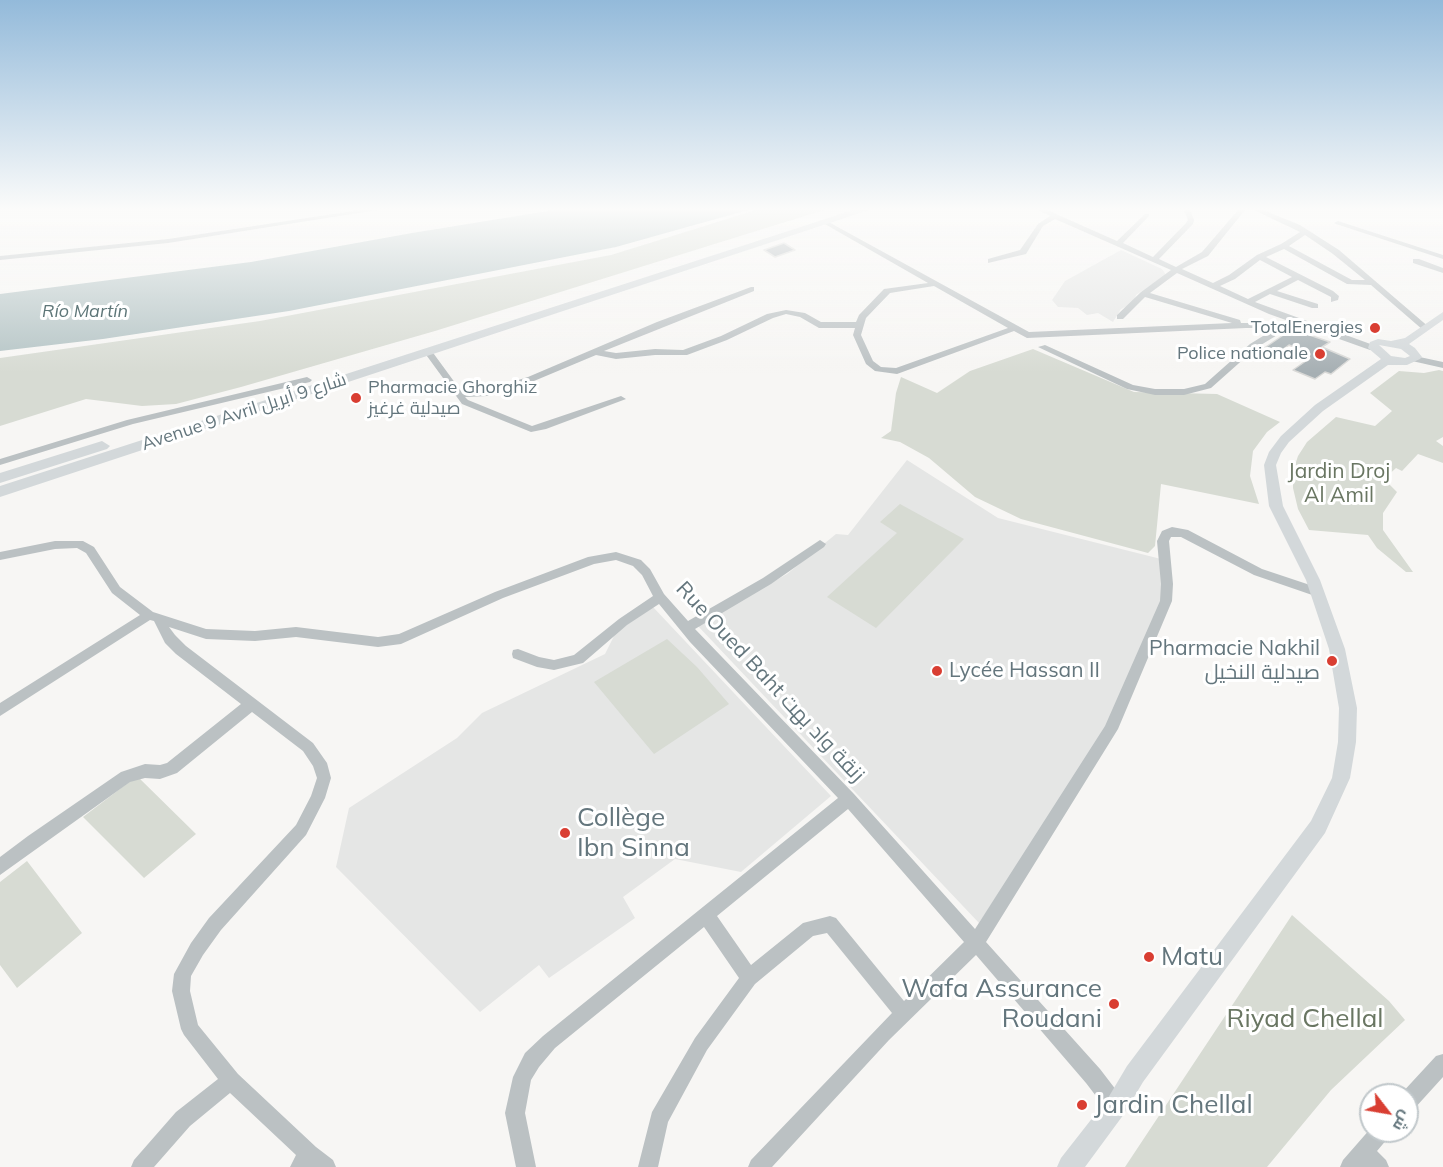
<!DOCTYPE html>
<html>
<head>
<meta charset="utf-8">
<style>
	body { margin:0 }
	#map { position:relative; width:1443px; height:1167px; overflow:hidden; background:#f7f6f4; font-family:Mulish,Cairo,sans-serif }
	canvas { display:block }
	.north { position:absolute; left:1359px; top:1083px; width:60px; height:60px; box-sizing:border-box; background:#fff; border:2px solid #c1c8cb; border-radius:50%; rotate:121deg; font-size:16px; font-weight:700; line-height:24px; text-align:center; color:#64767d }
	.north::after { content:''; display:block; margin:auto; width:21px; height:27px; background:#d93e32; clip-path:polygon(50% 0,100% 100%,50% 72%,0 100%) }
</style>
</head>
<body>
<div id="map">
<canvas width="1443" height="1167"></canvas>
<div class="north">ش</div>
</div>
<script>
const context = document.querySelector('canvas').getContext('2d');
context.lineJoin = 'round';
function fill(path, color) { context.fillStyle = color; context.fill(path, 'evenodd'); }
const poly = rows => new Path2D(rows.map(r => 'M' + r).join(''));
function trace(path, color, width, dash) { context.strokeStyle = color; context.lineWidth = width; context.lineCap = dash ? 'butt' : 'round'; context.setLineDash(dash || []); context.stroke(path); }
function label(font, color, halo, rows, align = 'center') {
  context.font = font + ' Mulish,Cairo,sans-serif'; context.lineWidth = 6; context.setLineDash([]); context.textBaseline = 'middle'; context.strokeStyle = halo; context.fillStyle = color; for (const [text, x, y, turn = 0] of rows) {
    context.save(); context.translate(x, y); context.rotate((+turn || 0) * Math.PI / 180); context.textAlign = isNaN(turn) ? turn : align; if (halo) context.strokeText(text, 0, 0); context.fillText(text, 0, 0); context.restore();
  }
}
const built = poly([
	[1121,250,1162,269,1166,275,1136,295,1134,303,1121,309,1113,322,1098,313,1087,315,1078,308,1058,307,1052,300,1065,281],
	[907,460,998,518,1161,559,1163,599,1115,717,979,923,697,625,787,574,836,534,848,535],
	[653,607,831,796,741,872,675,859,623,897,635,918,549,978,539,965,480,1012,336,867,349,808,457,738,482,713,605,654,616,632]
]);
const green = poly([
	[756,210,824,210,435,331,241,387,176,404,142,406,86,399,0,426,0,358,260,321,611,255],
	[1033,349,1134,392,1217,394,1280,422,1267,432,1253,451,1250,476,1259,504,1161,484,1155,546,1148,553,1021,519,975,497,929,458,900,442,881,438,891,431,896,393,901,377,937,393,970,371],
	[1439,370,1443,371,1443,437,1436,441,1443,446,1443,463,1418,454,1402,471,1396,468,1384,479,1397,492,1383,513,1383,530,1413,572,1406,572,1377,548,1368,535,1309,530,1298,509,1293,488,1293,471,1298,456,1307,442,1336,417,1375,426,1392,411,1370,393,1399,371,1424,373],
	[900,504,964,539,876,628,827,597,897,533,880,522],
	[667,639,697,667,729,704,654,754,594,682],
	[137,776,196,834,144,878,83,817],
	[27,861,82,933,17,988,0,965,0,882],
	[1292,915,1389,1001,1405,1020,1331,1090,1267,1167,1125,1167]
]);
const water = poly([
	[554,210,748,210,616,247,289,311,103,339,0,351,0,294,251,262,412,233]
]);
const building = poly([
	[784,243,795,250,775,257,764,250,784,243],
	[1292,329,1330,342,1322,347,1350,359,1331,374,1325,372,1315,379,1293,370,1310,358,1307,357,1310,354,1289,345,1273,357,1260,351,1292,329]
]);
const minor = poly([
	[360,210,377,210,168,243,0,260,0,256,168,239,360,210],
	[1038,210,1047,210,1117,241,1145,214,1149,214,1149,216,1123,243,1153,257,1186,223,1188,220,1184,210,1190,210,1194,220,1193,224,1159,259,1176,267,1202,252,1238,210,1245,210,1208,256,1182,269,1213,283,1229,275,1257,255,1281,244,1300,232,1254,210,1263,210,1300,225,1339,250,1430,328,1423,330,1371,285,1347,284,1284,249,1266,257,1333,291,1339,296,1338,300,1331,302,1331,297,1298,280,1277,291,1318,304,1318,308,1312,308,1270,294,1255,302,1376,346,1376,350,1370,350,1269,314,1177,273,1150,293,1240,320,1241,323,1288,323,1292,326,1256,348,1211,388,1184,395,1155,395,1127,389,1038,347,1045,345,1133,385,1155,389,1184,389,1205,384,1250,344,1276,328,1246,328,1027,338,1014,331,897,374,875,371,866,364,853,335,855,328,819,328,800,317,786,314,773,318,727,340,687,355,655,355,616,359,596,355,534,381,487,396,465,397,468,400,532,426,618,397,621,396,626,399,546,429,531,432,462,404,424,352,425,350,431,350,461,391,486,390,528,377,657,322,751,287,754,287,754,291,604,351,616,353,655,349,683,350,721,336,767,314,786,310,805,313,821,322,856,322,859,315,884,289,928,283,823,223,821,222,825,220,1029,332,1232,323,1145,297,1123,319,1117,319,1117,315,1141,292,1171,270,1055,219,1043,226,1026,254,988,263,988,259,1020,250,1038,224,1050,216,1038,210],
	[1305,235,1333,254,1365,280,1352,280,1289,246,1305,235],
	[1260,260,1292,277,1248,299,1220,286,1235,279,1260,260],
	[934,286,1008,328,896,368,881,367,873,361,861,335,866,318,890,293,934,286],
	[1338,221,1443,255,1443,259,1336,224,1334,223,1338,221],
	[1413,259,1419,259,1443,268,1443,273,1413,263,1413,259],
	[1415,356,1443,362,1443,368,1412,361,1412,357,1415,356],
	[307,377,312,380,310,382,133,424,0,465,0,459,127,420,307,377],
	[1172,527,1188,530,1262,569,1322,589,1324,592,1322,595,1318,597,1254,575,1181,537,1171,537,1169,541,1173,584,1172,601,1118,729,986,942,1100,1069,1123,1099,1126,1106,1123,1113,1116,1116,1109,1113,1086,1083,976,955,889,1040,772,1167,748,1167,751,1160,892,1013,827,933,813,936,755,984,707,1050,668,1122,658,1167,638,1167,652,1112,695,1038,739,978,704,927,555,1048,539,1067,531,1080,525,1113,536,1167,516,1167,505,1113,513,1077,525,1053,543,1036,838,798,690,642,659,604,627,625,583,663,554,670,537,667,513,658,512,654,513,650,518,649,539,657,554,660,574,655,619,619,653,596,642,575,633,566,616,560,594,564,503,598,401,644,378,647,296,637,255,641,206,639,169,627,175,635,186,646,313,743,327,763,331,778,325,798,306,835,221,930,203,955,191,976,190,991,198,1025,238,1074,316,1147,333,1160,336,1167,290,1167,296,1155,230,1093,190,1126,154,1167,131,1167,134,1160,176,1112,218,1079,184,1035,181,1029,172,991,174,974,191,943,209,918,296,825,311,796,317,778,313,766,303,751,252,712,177,773,160,779,145,778,130,782,0,875,0,857,28,836,121,772,145,764,160,765,167,763,241,704,176,654,165,643,154,621,150,620,0,716,0,703,140,615,112,593,86,553,77,548,55,549,0,560,0,552,55,541,83,541,94,547,120,587,153,612,206,629,255,631,296,627,378,637,399,634,495,592,588,557,616,552,641,560,650,569,664,594,688,621,763,578,820,540,826,544,824,547,771,584,695,629,854,794,975,929,1105,726,1160,601,1161,584,1157,541,1162,531,1172,527],
	[848,809,964,942,904,1001,836,918,830,916,803,923,751,965,717,916,848,809],
	[1443,1054,1443,1077,1414,1109,1407,1112,1407,1095,1400,1095,1436,1056,1443,1054],
	[1371,1128,1371,1131,1391,1131,1388,1138,1377,1151,1386,1160,1389,1167,1340,1167,1343,1160,1371,1128]
]);
const major = poly([
	[1443,312,1443,320,1409,344,1415,348,1422,357,1420,359,1407,365,1388,365,1323,411,1289,442,1281,453,1276,465,1283,506,1320,580,1345,649,1357,708,1356,742,1350,778,1325,833,1143,1082,1124,1114,1085,1167,1057,1167,1061,1158,1108,1098,1127,1066,1311,821,1332,778,1338,742,1339,708,1329,649,1306,580,1269,506,1264,465,1269,452,1281,436,1315,405,1381,359,1368,348,1370,342,1378,339,1391,341,1405,338,1443,312],
	[1379,345,1401,349,1410,356,1405,358,1391,356,1379,345]
]);
const highway = poly([
	[853,210,869,210,0,497,0,486,853,210],
	[102,441,110,446,107,449,0,483,0,473,102,441]
]);
const markers = [
	[1375,328,6,"#d93e32"],
	[1320,354,6,"#d93e32"],
	[356,398,6,"#d93e32"],
	[1332,661,6,"#d93e32"],
	[937,671,6,"#d93e32"],
	[565,833,6,"#d93e32"],
	[1149,957,6,"#d93e32"],
	[1114,1004,6,"#d93e32"],
	[1082,1105,6,"#d93e32"]
];
const farWaternames = [
	["Río Martín",85,312]
];
const farPoinames = [
	["TotalEnergies",1363,328],
	["Police nationale",1308,354],
	["Pharmacie Ghorghiz",368,388,"left"],
	["صيدلية غرغيز",368,409,"left"]
];
const farStreetnames = [
	["Avenue 9 Avril شارع 9 أبريل",244,412,-18]
];
const parkNames = [
	["Jardin Droj",1339,472],
	["Al Amil",1339,496]
];
const poiNames = [
	["Pharmacie Nakhil",1320,649],
	["صيدلية النخيل",1320,673],
	["Lycée Hassan II",949,671,"left"]
];
const streetNames = [
	["Rue Oued Baht زنقة واد بهت",770,682,47]
];
const nearPoinames = [
	["Collège",577,818],
	["Ibn Sinna",577,848],
	["Matu",1161,957],
	["Wafa Assurance",1102,989,"right"],
	["Roudani",1102,1019,"right"],
	["Jardin Chellal",1094,1105]
];
const nearParknames = [
	["Riyad Chellal",1305,1019]
];
fill(built, '#e5e6e5');
fill(green, '#d7dbd3');
fill(water, '#b3c3c4');
fill(building, '#a6afb3');
trace(building, '#d8d8d6', 1.5);
fill(minor, '#bbc1c3');
fill(major, '#d3d8da');
fill(highway, '#d3d8da');
const sky = context.createLinearGradient(0, 0, 0, 373);
sky.addColorStop(0, '#93bada');
sky.addColorStop(0.56, '#fbfbfa');
sky.addColorStop(1, '#fbfbfa00');
context.fillStyle = sky;
context.fillRect(0, 0, 1443, 373);
for (const [x, y, r, color] of markers) { const dot = new Path2D(); dot.arc(x, y, r, 0, 2 * Math.PI); context.fillStyle = color; context.fill(dot); trace(dot, '#fff', 2); }
label('italic 18px', '#5e7678', '#fff', farWaternames);
label('18px', '#64767d', '#fff', farPoinames, 'right');
label('18px', '#64767d', '#fff', farStreetnames);
label('21px', '#697662', '#fff', parkNames);
label('21px', '#64767d', '#fff', poiNames, 'right');
label('21px', '#64767d', '#fff', streetNames);
label('26px', '#64767d', '#fff', nearPoinames, 'left');
label('26px', '#697662', '#fff', nearParknames);
</script>
</body>
</html>
